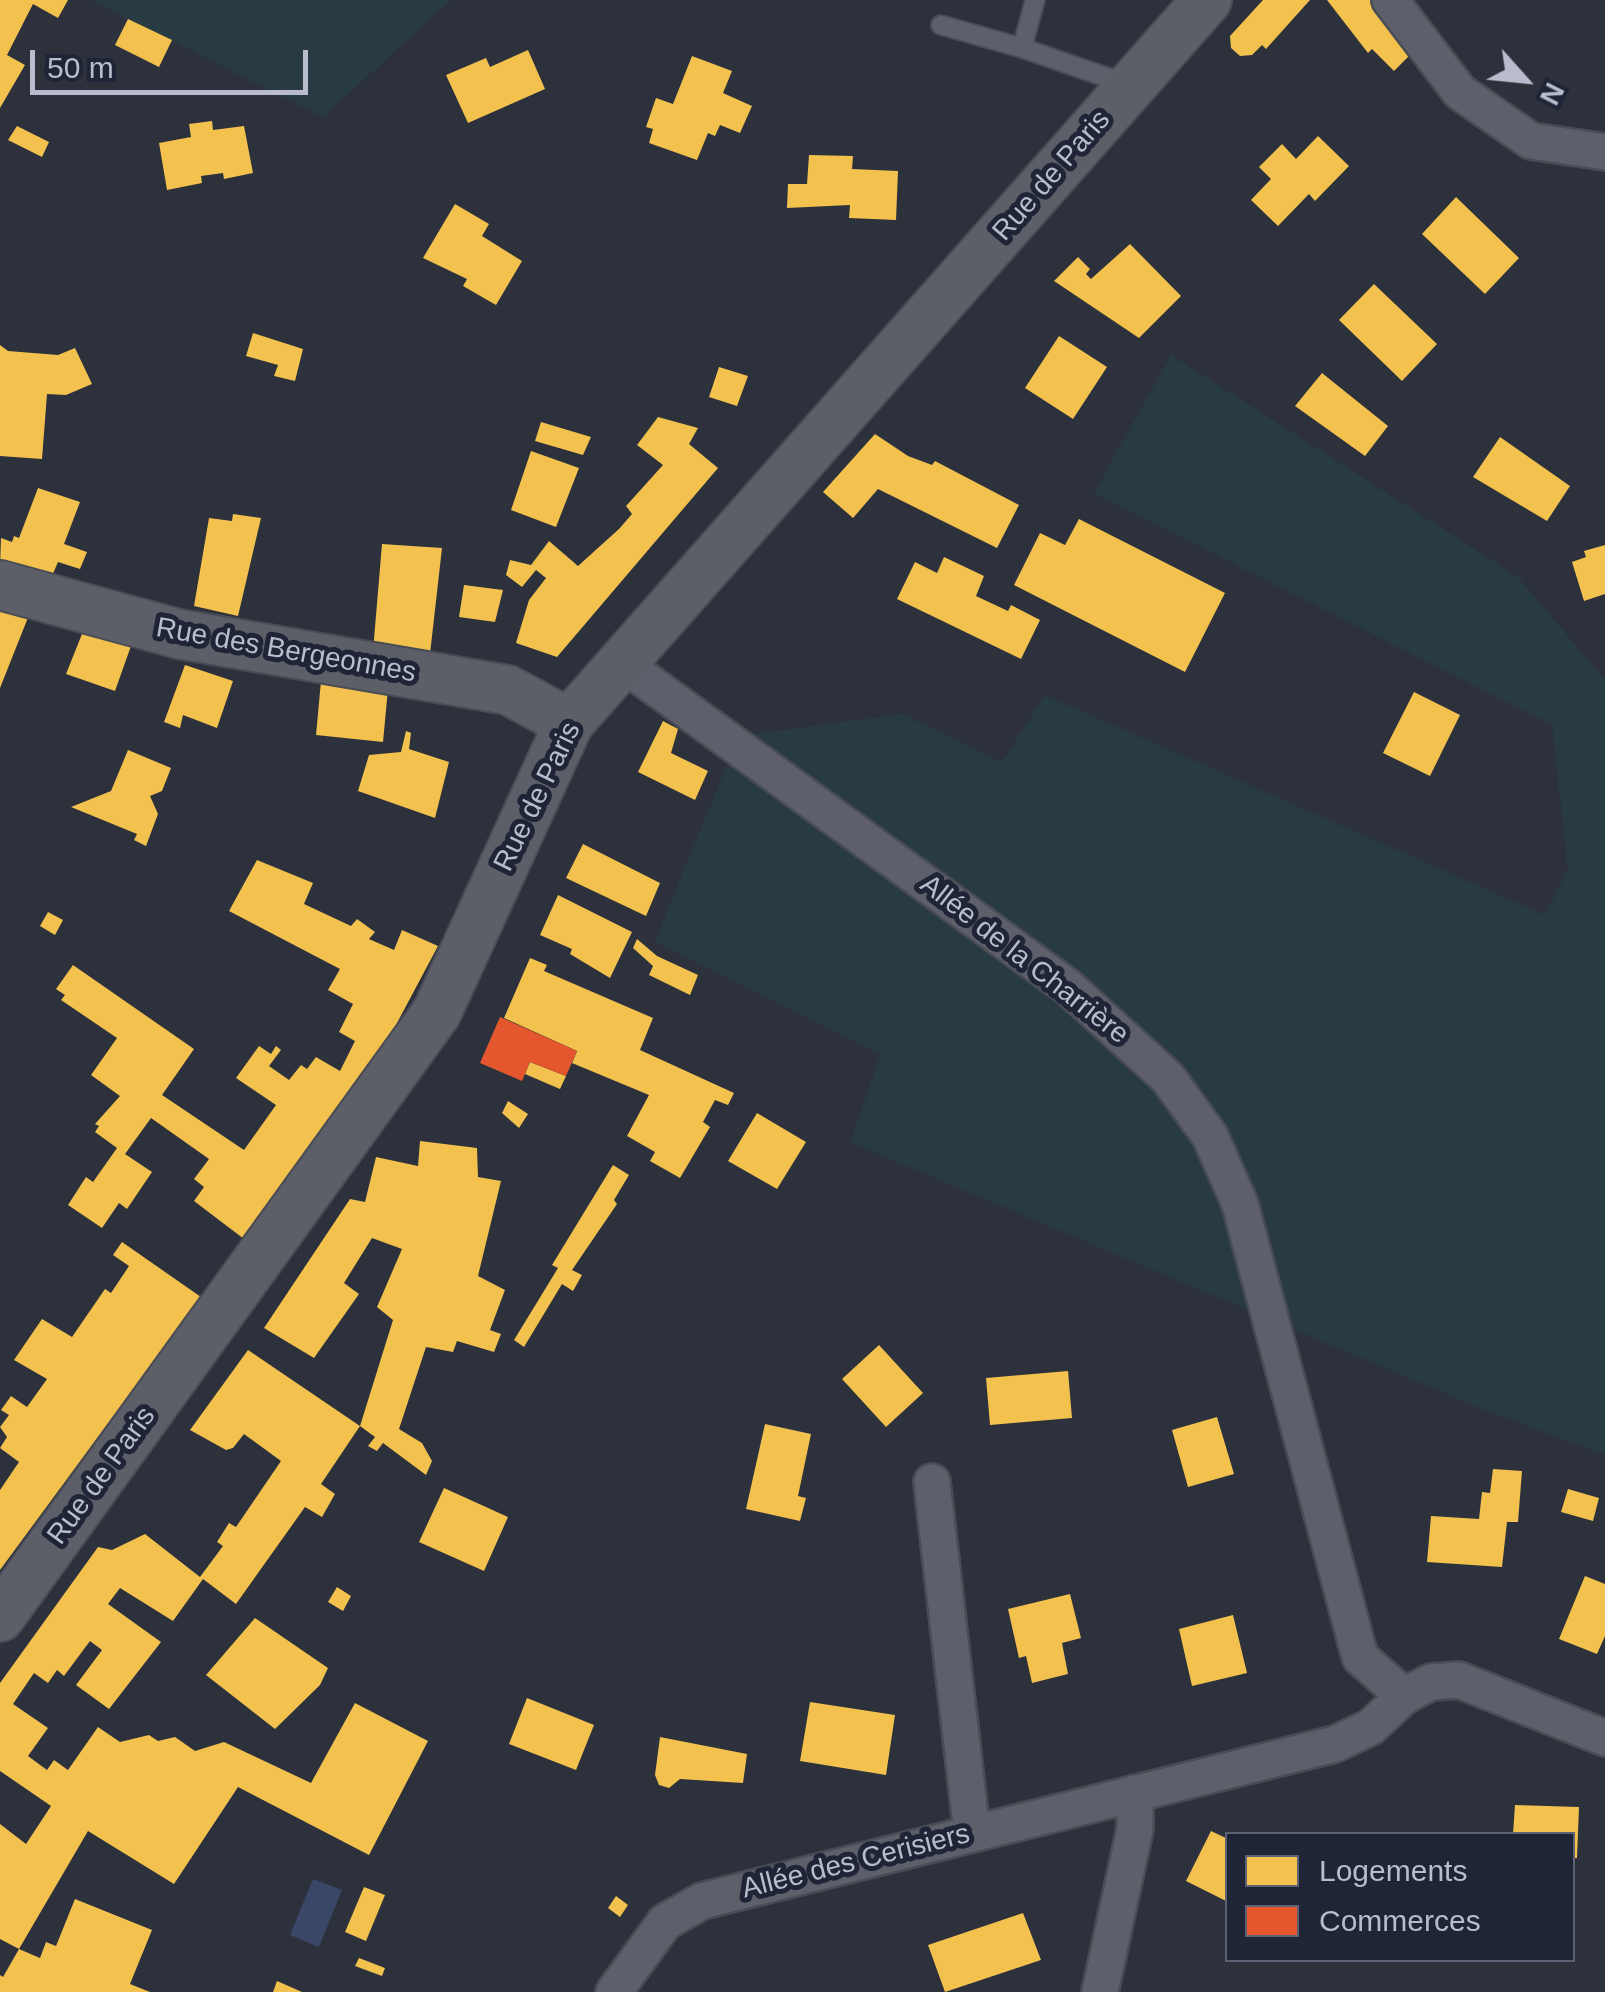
<!DOCTYPE html>
<html>
<head>
<meta charset="utf-8">
<style>
	body { margin:0 }
	#map { position:relative; width:1605px; height:1992px; overflow:hidden; background:#2c313c; font-family:Helvetica,sans-serif }
	canvas { display:block }
	.legend { position:absolute; left:1225px; top:1832px; width:350px; height:130px; box-sizing:border-box; background:#1f2537; border:2px solid #5c6173; margin:0; padding:12px 18px; list-style:none; font-size:30px; color:#b8bccc }
	.legend li { display:flex; align-items:center; gap:20px; height:50px }
	.legend b { width:50px; border:2px solid #5c6173 }
	.north { position:absolute; left:1475px; top:30px; width:100px; height:100px; -webkit-text-stroke:8px #1f2537; paint-order:stroke; rotate:117deg; font-size:28px; font-weight:700; line-height:40px; text-align:center; color:#b8bccc }
	.north::after { content:''; display:block; margin:auto; width:35px; height:45px; background:#b8bccc; clip-path:polygon(50% 0,100% 100%,50% 72%,0 100%) }
	.scale { position:absolute; left:30px; top:50px; width:278px; height:45px; box-sizing:border-box; border:5px solid #b8bccc; border-top:0; padding-left:12px; font-size:30px; line-height:35px; white-space:nowrap; color:#b8bccc; -webkit-text-stroke:8px #1f2537; paint-order:stroke }
</style>
</head>
<body>
<div id="map">
<canvas width="1605" height="1992"></canvas>
<ul class="legend">
<li><b style="height:28px;background:#f2c14e"></b>Logements</li>
<li><b style="height:28px;background:#e4572e"></b>Commerces</li>
</ul>
<div class="north">N</div>
<div class="scale">50 m</div>
</div>
<script>
const context = document.querySelector('canvas').getContext('2d');
context.lineJoin = 'round';
function fill(path, color) { context.fillStyle = color; context.fill(path, 'evenodd'); }
const poly = rows => new Path2D(rows.map(r => 'M' + r).join(''));
function trace(path, color, width, dash) { context.strokeStyle = color; context.lineWidth = width; context.lineCap = dash ? 'butt' : 'round'; context.setLineDash(dash || []); context.stroke(path); }
function label(font, color, halo, rows, align = 'center') {
  context.font = font + ' Helvetica,sans-serif'; context.lineWidth = 10; context.setLineDash([]); context.textBaseline = 'middle'; context.strokeStyle = halo; context.fillStyle = color; for (const [text, x, y, turn = 0] of rows) {
    context.save(); context.translate(x, y); context.rotate((+turn || 0) * Math.PI / 180); context.textAlign = isNaN(turn) ? turn : align; if (halo) context.strokeText(text, 0, 0); context.fillText(text, 0, 0); context.restore();
  }
}
const green = poly([
	[91,0,451,0,323,117],
	[1171,355,1518,577,1605,680,1605,1455,1478,1407,850,1142,881,1054,655,941,739,736,902,714,1002,762,1045,695,1545,915,1568,870,1552,725,1094,493]
]);
const water = poly([
	[313,1879,342,1890,319,1947,290,1935]
]);
const homes = poly([
	[0,0,68,0,58,18,33,4,7,55,25,65,0,108],
	[1263,0,1310,0,1266,49,1262,45,1252,55,1240,56,1231,48,1230,36],
	[1327,0,1376,0,1415,50,1394,71,1372,49,1368,53],
	[128,19,172,40,159,67,115,45],
	[528,50,545,89,468,123,446,75,486,58,490,67],
	[692,56,732,71,723,93,752,106,740,133,720,125,715,136,708,133,697,160,649,143,653,129,646,127,656,98,673,104],
	[212,121,213,130,244,126,253,173,224,179,223,173,201,176,202,183,167,190,159,143,191,137,189,124],
	[17,126,49,142,42,157,8,140],
	[1318,136,1349,166,1315,201,1309,194,1278,226,1251,200,1271,179,1259,167,1282,144,1296,159],
	[809,155,853,156,852,169,898,171,896,220,849,218,850,205,787,208,788,184,807,184],
	[1456,197,1519,258,1485,294,1422,234],
	[455,204,489,224,482,236,522,261,496,305,463,286,467,279,423,258],
	[1130,244,1181,296,1139,338,1054,281,1078,257,1090,269,1086,274,1091,279],
	[1374,284,1437,344,1402,381,1339,320],
	[253,333,303,349,295,381,274,376,278,365,246,356],
	[1059,336,1107,367,1073,419,1025,388],
	[0,345,8,351,58,355,75,348,92,384,66,395,47,394,42,459,0,456],
	[719,367,748,376,737,406,709,397],
	[1322,373,1388,426,1365,456,1295,406],
	[658,417,698,428,689,444,718,468,557,657,516,643,529,600,546,578,536,570,522,587,506,575,510,560,531,565,549,541,578,566,619,529,632,514,626,506,663,465,637,445],
	[541,422,591,437,583,455,535,441],
	[875,434,908,456,932,465,935,461,1019,505,997,548,878,489,853,518,823,492],
	[1500,437,1570,486,1547,521,1473,477],
	[531,451,579,468,556,527,511,510],
	[38,488,80,502,64,544,87,552,80,569,58,562,49,583,0,567,1,538,12,542,14,536,19,538],
	[233,514,261,518,238,616,194,606,209,518,232,521],
	[1079,519,1225,593,1185,672,1014,585,1040,533,1065,545],
	[382,544,442,548,430,654,373,651],
	[1605,545,1605,594,1584,601,1572,562,1586,557,1584,551],
	[944,557,984,576,976,596,1008,611,1011,605,1040,620,1021,659,897,599,915,562,937,573],
	[464,585,503,590,495,622,459,617],
	[0,598,31,610,0,688],
	[84,629,131,646,115,691,66,674],
	[185,665,233,681,217,728,183,715,180,728,164,722],
	[321,681,388,689,383,742,316,735],
	[1414,692,1460,715,1430,776,1383,753],
	[663,721,678,729,671,753,708,771,695,800,638,772],
	[406,731,411,733,409,749,449,762,435,818,358,791,369,755,401,752],
	[128,750,171,768,162,791,150,796,158,814,146,846,134,840,137,834,71,807,111,791],
	[583,844,660,883,646,916,566,878],
	[257,860,313,883,304,904,351,926,357,919,375,932,369,939,394,950,402,930,438,946,380,1055,244,1239,194,1201,204,1187,194,1179,209,1159,151,1118,125,1154,152,1172,127,1209,119,1203,102,1228,68,1205,86,1177,93,1182,117,1148,95,1132,99,1126,95,1124,120,1096,91,1075,117,1038,61,1000,65,995,56,989,73,965,194,1049,162,1095,244,1150,276,1105,236,1078,259,1046,271,1054,276,1046,281,1050,269,1066,289,1080,301,1065,307,1069,316,1057,340,1071,355,1041,339,1032,353,1004,328,990,340,969,229,911],
	[558,895,632,932,610,978,570,954,572,949,540,935],
	[48,912,63,920,55,935,40,926],
	[637,939,657,956,698,975,690,995,649,975,653,966,633,948],
	[530,958,547,965,544,971,653,1018,640,1050,734,1093,728,1105,715,1100,703,1122,710,1127,680,1178,650,1161,655,1152,627,1136,649,1095,572,1063,577,1051,504,1018],
	[530,1062,566,1076,560,1089,525,1074],
	[508,1101,528,1114,519,1128,502,1113],
	[757,1113,806,1142,777,1189,728,1161],
	[420,1141,477,1148,478,1177,501,1181,478,1276,505,1290,490,1330,501,1334,494,1352,457,1341,453,1352,426,1347,399,1429,422,1443,432,1461,426,1475,383,1443,377,1451,368,1446,375,1437,360,1426,393,1320,377,1307,402,1249,372,1238,344,1283,359,1294,314,1358,264,1328,350,1199,365,1202,376,1157,418,1166],
	[613,1165,629,1175,614,1200,617,1204,572,1270,582,1275,573,1291,562,1284,524,1347,514,1340,558,1268,552,1265],
	[122,1242,201,1297,0,1570,0,1490,19,1462,0,1448,7,1437,0,1427,9,1415,1,1410,11,1396,27,1407,47,1379,14,1360,42,1319,72,1337,105,1289,111,1293,129,1266,113,1255],
	[879,1345,923,1393,886,1427,842,1379],
	[248,1350,360,1426,321,1484,335,1494,322,1517,305,1507,236,1604,203,1579,173,1621,120,1588,108,1604,161,1642,109,1709,76,1685,102,1650,90,1641,64,1676,57,1670,48,1683,34,1673,13,1704,48,1728,28,1756,47,1770,54,1760,68,1770,98,1727,120,1742,149,1735,158,1741,175,1737,195,1751,224,1742,311,1783,355,1703,428,1741,369,1855,238,1787,174,1884,88,1831,19,1949,0,1939,0,1824,26,1844,51,1806,0,1771,0,1683,98,1547,112,1550,145,1534,200,1577,223,1546,217,1542,229,1523,236,1527,281,1461,244,1434,233,1448,226,1450,190,1430],
	[1068,1371,1072,1418,990,1425,986,1378],
	[1217,1417,1234,1474,1188,1487,1172,1430],
	[765,1424,811,1434,798,1496,806,1498,800,1521,746,1509],
	[1493,1469,1522,1471,1518,1522,1507,1522,1502,1567,1427,1562,1431,1516,1479,1519,1482,1492,1490,1493],
	[444,1488,508,1517,484,1571,419,1542],
	[1568,1489,1599,1498,1593,1521,1561,1512],
	[1585,1576,1605,1584,1605,1636,1597,1654,1559,1639],
	[337,1587,351,1596,343,1611,328,1602],
	[1070,1594,1081,1638,1062,1643,1068,1674,1032,1683,1026,1656,1019,1658,1008,1609],
	[1233,1615,1247,1673,1192,1686,1179,1629],
	[255,1618,328,1668,320,1685,275,1729,206,1675],
	[527,1698,594,1725,576,1770,509,1744],
	[810,1702,895,1715,886,1775,800,1761],
	[660,1737,747,1754,743,1783,680,1779,669,1788,659,1785,655,1775],
	[1515,1805,1579,1807,1577,1858,1572,1858,1572,1834,1513,1834],
	[1211,1831,1228,1839,1228,1902,1186,1881],
	[364,1887,385,1895,366,1941,345,1932],
	[616,1896,628,1905,620,1917,608,1908],
	[75,1899,152,1930,130,1984,150,1992,0,1992,0,1975,3,1977,19,1949,40,1958,46,1942,56,1946],
	[1023,1913,1041,1960,945,1992,928,1945],
	[359,1958,385,1968,382,1976,355,1966],
	[277,1981,302,1992,273,1992]
]);
const shops = poly([
	[500,1017,577,1051,566,1076,530,1062,522,1081,480,1063]
]);
const lane = poly([
	[1035,0,1022,48,1126,84],
	[941,25,1022,48]
]);
const street = poly([
	[1390,0,1460,92,1531,141,1605,152],
	[622,663,1068,987,1168,1078,1210,1136,1240,1204,1360,1657,1404,1696],
	[932,1482,972,1833],
	[614,1992,665,1922,702,1901,1335,1744,1371,1727,1404,1696,1431,1682,1459,1680,1605,1738],
	[1100,1992,1135,1829,1135,1793]
]);
const secondary = poly([
	[0,585,179,634,508,690,569,723],
	[0,1617,437,1012,569,723,1207,0]
]);
const streetNames = [
	["Rue de Paris",1052,176,-49],
	["Rue des Bergeonnes",286,651,10],
	["Rue de Paris",538,797,-64],
	["Allée de la Charrière",1024,960,38],
	["Rue de Paris",102,1476,-54],
	["Allée des Cerisiers",856,1862,-14]
];
fill(green, '#293b42');
fill(water, '#3b4767');
fill(homes, '#f2c14e');
fill(shops, '#e4572e');
trace(lane, '#494c54', 22);
trace(street, '#494c54', 40);
trace(secondary, '#494c54', 52);
trace(lane, '#5d606a', 18);
trace(street, '#5d606a', 35);
trace(secondary, '#5c5e68', 48);
label('28px', '#b8bccc', '#1f2537', streetNames);
</script>
</body>
</html>
